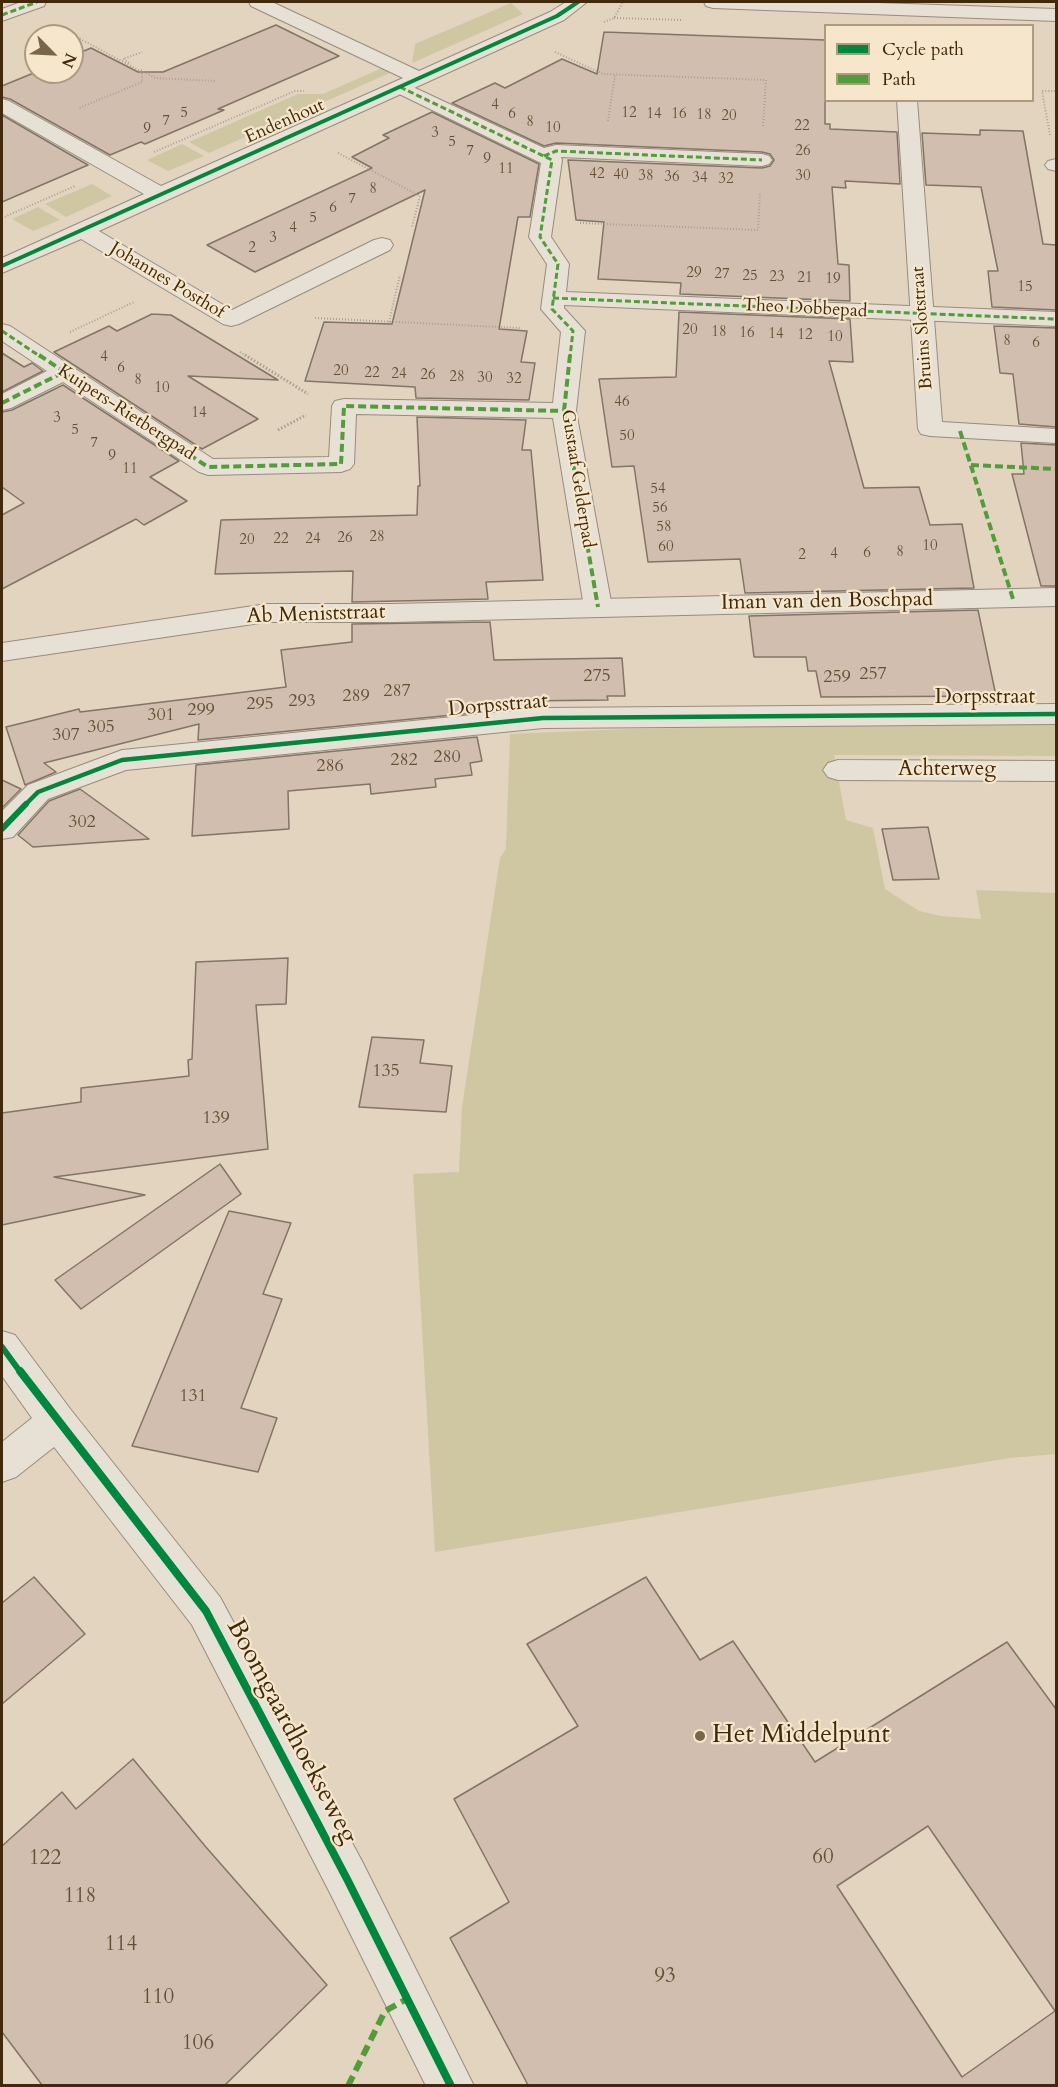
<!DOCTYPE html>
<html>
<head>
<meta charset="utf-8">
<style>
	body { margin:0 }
	#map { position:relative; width:1058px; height:2087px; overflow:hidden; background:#e2d4bf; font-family:Cardo,serif }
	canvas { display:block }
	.frame { position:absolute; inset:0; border:3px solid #412a0b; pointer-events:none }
	.legend { position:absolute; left:824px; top:24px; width:210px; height:78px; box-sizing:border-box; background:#f5e6cc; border:2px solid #ad9b7f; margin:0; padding:8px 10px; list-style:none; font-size:18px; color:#412a0b }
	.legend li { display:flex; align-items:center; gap:12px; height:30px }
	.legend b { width:30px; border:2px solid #ad9b7f }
	.north { position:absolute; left:24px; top:24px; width:60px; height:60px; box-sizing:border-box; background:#f5e6cc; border:2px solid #ad9b7f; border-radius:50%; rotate:114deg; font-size:16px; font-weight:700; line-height:24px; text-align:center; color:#412a0b }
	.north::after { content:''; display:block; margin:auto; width:21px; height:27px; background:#79664a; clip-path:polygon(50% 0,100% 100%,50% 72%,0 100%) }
</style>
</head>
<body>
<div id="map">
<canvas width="1058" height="2087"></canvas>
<div class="frame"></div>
<ul class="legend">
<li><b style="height:8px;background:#00873e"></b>Cycle path</li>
<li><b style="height:8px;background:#539c3b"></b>Path</li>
</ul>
<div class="north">N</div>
</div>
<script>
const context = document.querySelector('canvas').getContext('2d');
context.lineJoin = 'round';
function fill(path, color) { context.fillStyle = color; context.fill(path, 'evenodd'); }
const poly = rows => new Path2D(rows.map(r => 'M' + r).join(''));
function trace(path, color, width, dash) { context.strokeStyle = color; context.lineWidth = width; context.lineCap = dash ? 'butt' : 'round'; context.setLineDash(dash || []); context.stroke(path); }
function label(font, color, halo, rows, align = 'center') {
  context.font = font + ' Cardo,serif'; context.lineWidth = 4.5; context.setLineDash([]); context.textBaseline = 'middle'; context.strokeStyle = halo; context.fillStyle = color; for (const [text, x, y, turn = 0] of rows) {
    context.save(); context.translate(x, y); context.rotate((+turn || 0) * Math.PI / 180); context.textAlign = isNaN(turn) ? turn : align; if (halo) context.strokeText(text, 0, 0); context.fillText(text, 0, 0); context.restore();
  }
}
const green = poly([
	[511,3,523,14,412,63,415,44],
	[389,65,392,72,209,153,189,142,298,94,323,94],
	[182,144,204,156,168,171,147,160],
	[92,184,112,196,66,217,45,204],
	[38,207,60,220,33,231,12,219],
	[1056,722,1056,756,834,755,846,820,873,828,885,889,919,911,941,916,981,919,976,890,1056,893,1056,1454,1010,1458,435,1552,413,1174,459,1172,462,1107,500,858,506,849,510,734,627,729]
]);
const building = poly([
	[276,25,339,56,218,109,224,110,145,144,141,142,110,155,10,99,2,97,2,86,36,72,72,72,72,56,91,48,138,72,163,72,276,25],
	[604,32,825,40,825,124,830,124,830,129,897,132,900,184,845,181,846,188,832,187,838,264,849,265,850,301,680,294,681,283,598,279,604,222,576,220,568,160,762,168,770,166,774,160,770,154,762,152,556,143,544,146,452,103,495,83,505,88,562,59,597,74,604,32],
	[432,112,539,164,530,217,518,217,499,329,527,331,521,362,535,363,529,400,416,398,415,387,305,381,324,322,392,324,425,190,255,272,207,245,372,168,352,157,389,138,383,135,432,112],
	[2,115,88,165,2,202,2,115],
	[980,130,1023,131,1043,244,1056,245,1056,310,992,307,988,271,998,271,981,187,926,185,922,133,980,135,980,130],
	[679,312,850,319,853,362,829,361,864,488,919,487,930,525,962,524,974,588,745,593,740,559,648,562,634,466,612,467,599,379,676,377,679,312],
	[152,314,171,315,278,380,188,376,258,419,202,449,54,352,109,326,117,331,152,314],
	[994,326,1056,328,1056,427,1019,424,1013,374,1000,373,994,326],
	[2,353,24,367,32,363,43,371,2,392,2,353],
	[63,385,179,461,150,477,187,501,144,525,136,519,2,589,2,515,24,503,2,487,2,412,12,410,63,385],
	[417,417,526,420,522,450,531,450,543,580,486,582,488,599,352,602,353,571,215,574,221,520,417,515,418,486,420,486,417,417],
	[1021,443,1056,445,1056,586,1041,586,1012,474,1024,474,1021,443],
	[978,610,996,696,821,697,816,671,808,671,806,657,754,657,749,616,978,610],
	[490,622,494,660,622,658,625,696,607,696,608,700,521,701,472,705,473,713,198,740,199,724,44,763,56,772,25,785,6,727,79,709,80,712,286,687,281,650,352,642,352,624,490,622],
	[477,737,482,761,470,763,472,775,435,779,436,787,371,794,370,784,288,791,289,829,192,836,196,765,477,737],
	[2,780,21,789,2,808,2,780],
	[80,789,149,839,33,847,18,835,49,801,80,789],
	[928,827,939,879,893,880,882,829,928,827],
	[288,958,286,1004,256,1005,268,1149,54,1177,145,1195,2,1225,2,1113,81,1102,81,1088,189,1076,188,1060,192,1059,196,962,288,958],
	[372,1037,424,1040,420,1063,452,1066,446,1112,359,1107,372,1037],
	[220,1164,241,1194,81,1309,55,1280,220,1164],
	[229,1211,291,1223,263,1294,282,1299,241,1408,277,1418,258,1472,132,1446,229,1211],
	[34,1577,85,1634,2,1704,2,1603,34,1577],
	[646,1577,700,1660,733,1641,815,1762,1007,1642,1056,1709,1056,2085,528,2085,450,1938,509,1902,454,1799,578,1726,527,1644,646,1577],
	[928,1826,1055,2011,962,2077,837,1886,928,1826],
	[133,1759,205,1846,327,1985,225,2085,42,2085,2,2032,2,1846,62,1792,76,1809,133,1759]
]);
const pathFar1 = poly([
	[614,18,682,20],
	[604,22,614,18,623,2],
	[56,26,142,72,142,82,79,108],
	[555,52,603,74,766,80,763,127],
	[129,63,123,59,142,52],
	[141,70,155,78,216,81],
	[608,121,615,75],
	[1050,135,1042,91,1056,91],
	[154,152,295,91,304,91],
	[338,153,420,196,412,227],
	[2,218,75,186],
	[580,223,758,230,760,192],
	[315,318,520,328],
	[389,322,400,275],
	[70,332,134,302],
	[240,352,248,357]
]);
const path = poly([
	[245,355,308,394],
	[278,430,306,415]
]);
const pedestrian = poly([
	[21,2,46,2,44,6,2,21,2,9,21,2],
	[400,81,544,148,556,145,762,154,769,156,772,160,769,164,762,166,561,157,562,160,551,237,569,264,566,292,1056,312,1056,326,564,305,564,308,585,331,576,411,612,607,608,613,598,616,588,613,584,607,553,418,356,414,354,464,350,469,341,472,208,475,199,472,63,382,11,408,2,410,2,394,47,371,2,341,2,324,10,326,213,459,329,457,332,406,335,401,344,399,553,403,561,332,541,309,547,264,529,237,541,163,393,91,390,87,393,83,400,81],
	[1056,159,1056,171,1048,169,1045,165,1048,161,1056,159]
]);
const minor = poly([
	[249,2,272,2,419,71,550,12,566,2,587,2,564,20,99,231,232,310,374,240,382,238,390,240,393,245,390,250,239,324,231,326,223,324,81,239,2,273,2,258,144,194,2,113,2,99,9,101,161,186,403,78,251,6,249,2],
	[704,2,848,2,1056,9,1056,21,713,8,706,6,704,2],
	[897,100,917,100,942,422,1056,429,1056,443,930,436,921,434,918,429,897,100],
	[1056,588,1056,606,393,622,267,622,2,661,2,643,267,604,393,604,1056,588],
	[1056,704,1056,724,543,728,126,770,48,799,13,837,2,839,2,811,28,785,122,750,543,708,1056,704],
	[838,760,1056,761,1056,781,838,780,828,777,823,770,828,763,838,760],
	[2,1331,15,1335,71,1410,220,1597,363,1863,474,2086,426,2086,331,1895,192,1625,54,1447,16,1477,2,1482,2,1442,32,1418,2,1376,2,1331]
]);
const quietFar2 = poly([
	[2,15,37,2],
	[400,87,552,160,540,237,558,264,552,309,573,331,570,357],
	[544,156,556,151,762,160],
	[553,298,1056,319],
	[2,331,41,357]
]);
const quietFar1 = poly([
	[39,355,208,467,341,464,344,406,564,411],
	[570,355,564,411,598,607],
	[2,403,64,372],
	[960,431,1013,599],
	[971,465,1056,469]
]);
const quiet = poly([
	[348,2086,385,2011,407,1999]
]);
const cyclewayFar3 = poly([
	[2,266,557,16,578,2]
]);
const cyclewayFar2 = poly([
	[24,806,38,792,122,760,543,718,1056,714]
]);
const cyclewayFar1 = poly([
	[2,829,26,804],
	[2,1347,21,1373]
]);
const cycleway = poly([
	[20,1371,206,1611,347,1879,451,2086]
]);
const markers = [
	[700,1736,6,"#79664a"]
];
const farNumbernames = [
	["4",495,106],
	["5",184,114],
	["12",629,114],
	["6",512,115],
	["14",654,115],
	["16",679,115],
	["18",704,116],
	["20",729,117],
	["7",166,122],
	["8",530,123],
	["22",802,127],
	["10",553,129],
	["9",147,130],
	["3",435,134],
	["5",452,143],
	["7",470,152],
	["26",803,152],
	["9",487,160],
	["11",506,170],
	["42",597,175],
	["40",621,176],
	["38",646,177],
	["30",803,177],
	["36",672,178],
	["34",700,179],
	["32",726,180],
	["8",373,190],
	["7",352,200],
	["6",333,209],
	["5",313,219],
	["4",293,229],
	["3",273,239],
	["2",252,249],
	["29",694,274],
	["27",722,275],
	["25",750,277],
	["23",777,278],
	["21",805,279],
	["19",833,280],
	["15",1025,288],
	["20",690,331],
	["18",719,333],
	["16",747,334],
	["14",776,335],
	["12",805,336],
	["10",835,338],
	["8",1007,342],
	["6",1036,344],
	["4",104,358],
	["6",121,369],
	["20",341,372],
	["22",372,374],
	["24",399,375],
	["26",428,376],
	["28",457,378],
	["30",485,379],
	["32",514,380],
	["8",138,381],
	["10",162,389],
	["46",622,403],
	["14",199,414],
	["3",57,419],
	["5",75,431],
	["50",627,437],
	["7",94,444],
	["9",112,457],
	["11",130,470],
	["54",658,490],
	["56",660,509],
	["58",664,528],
	["28",377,538],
	["26",345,539],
	["22",281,540],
	["24",313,540],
	["20",247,541],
	["10",930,547],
	["60",666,548],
	["8",900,553],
	["6",867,554],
	["4",834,555],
	["2",802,556]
];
const farStreetnames = [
	["Endenhout",285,122,-24],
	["Johannes Posthof",167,281,31],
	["Theo Dobbepad",805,309,3],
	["Bruins Slotstraat",923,328,-94],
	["Kuipers-Rietbergpad",126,413,33],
	["Gustaaf Gelderpad",577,479,81]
];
const numberNames = [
	["257",873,675],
	["275",597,677],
	["259",837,678],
	["287",397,692],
	["289",356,697],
	["293",302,702],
	["295",260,705],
	["299",201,711],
	["301",161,716],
	["305",101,728],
	["307",66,736],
	["280",447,758],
	["282",404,761],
	["286",330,767],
	["302",82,823],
	["135",386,1072],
	["139",216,1119],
	["131",193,1397]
];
const streetNames = [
	["Iman van den Boschpad",827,602,-1],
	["Ab Meniststraat",316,615,-2],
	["Dorpsstraat",985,698],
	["Dorpsstraat",498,706,-5],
	["Achterweg",947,770]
];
const nearNumbernames = [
	["60",823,1858],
	["122",45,1859],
	["118",80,1897],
	["114",121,1945],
	["93",665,1977],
	["110",158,1998],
	["106",198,2044]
];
const nearStreetnames = [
	["Boomgaardhoekseweg",291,1732,62]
];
const nearPoinames = [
	["Het Middelpunt",712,1736]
];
fill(green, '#cfc7a1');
fill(building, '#d1beaf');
trace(building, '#807566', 1.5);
trace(pedestrian, '#978c7d', 2);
trace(minor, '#978c7d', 2);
trace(pathFar1, '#a8a195', 2, [1, 2]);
trace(path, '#a8a195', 3, [1.5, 2]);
fill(pedestrian, '#e7e0d5');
fill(minor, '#e7e0d5');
trace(quietFar2, '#539c3b', 3, [6, 3]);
trace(quietFar1, '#539c3b', 4, [8, 4]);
trace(quiet, '#539c3b', 6, [11, 6]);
trace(cyclewayFar3, '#00873e', 4);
trace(cyclewayFar2, '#00873e', 4.5);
trace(cyclewayFar1, '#00873e', 6);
trace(cycleway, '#00873e', 8);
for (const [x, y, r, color] of markers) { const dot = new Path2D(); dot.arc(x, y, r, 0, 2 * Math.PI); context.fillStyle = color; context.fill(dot); trace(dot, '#f5e6cc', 2); }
label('15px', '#665035', null, farNumbernames);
label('18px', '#412a0b', '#f5e6cc', farStreetnames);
label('18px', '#665035', null, numberNames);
label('21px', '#412a0b', '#f5e6cc', streetNames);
label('21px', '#665035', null, nearNumbernames);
label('26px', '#412a0b', '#f5e6cc', nearStreetnames);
label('26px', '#412a0b', '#f5e6cc', nearPoinames, 'left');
</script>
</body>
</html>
